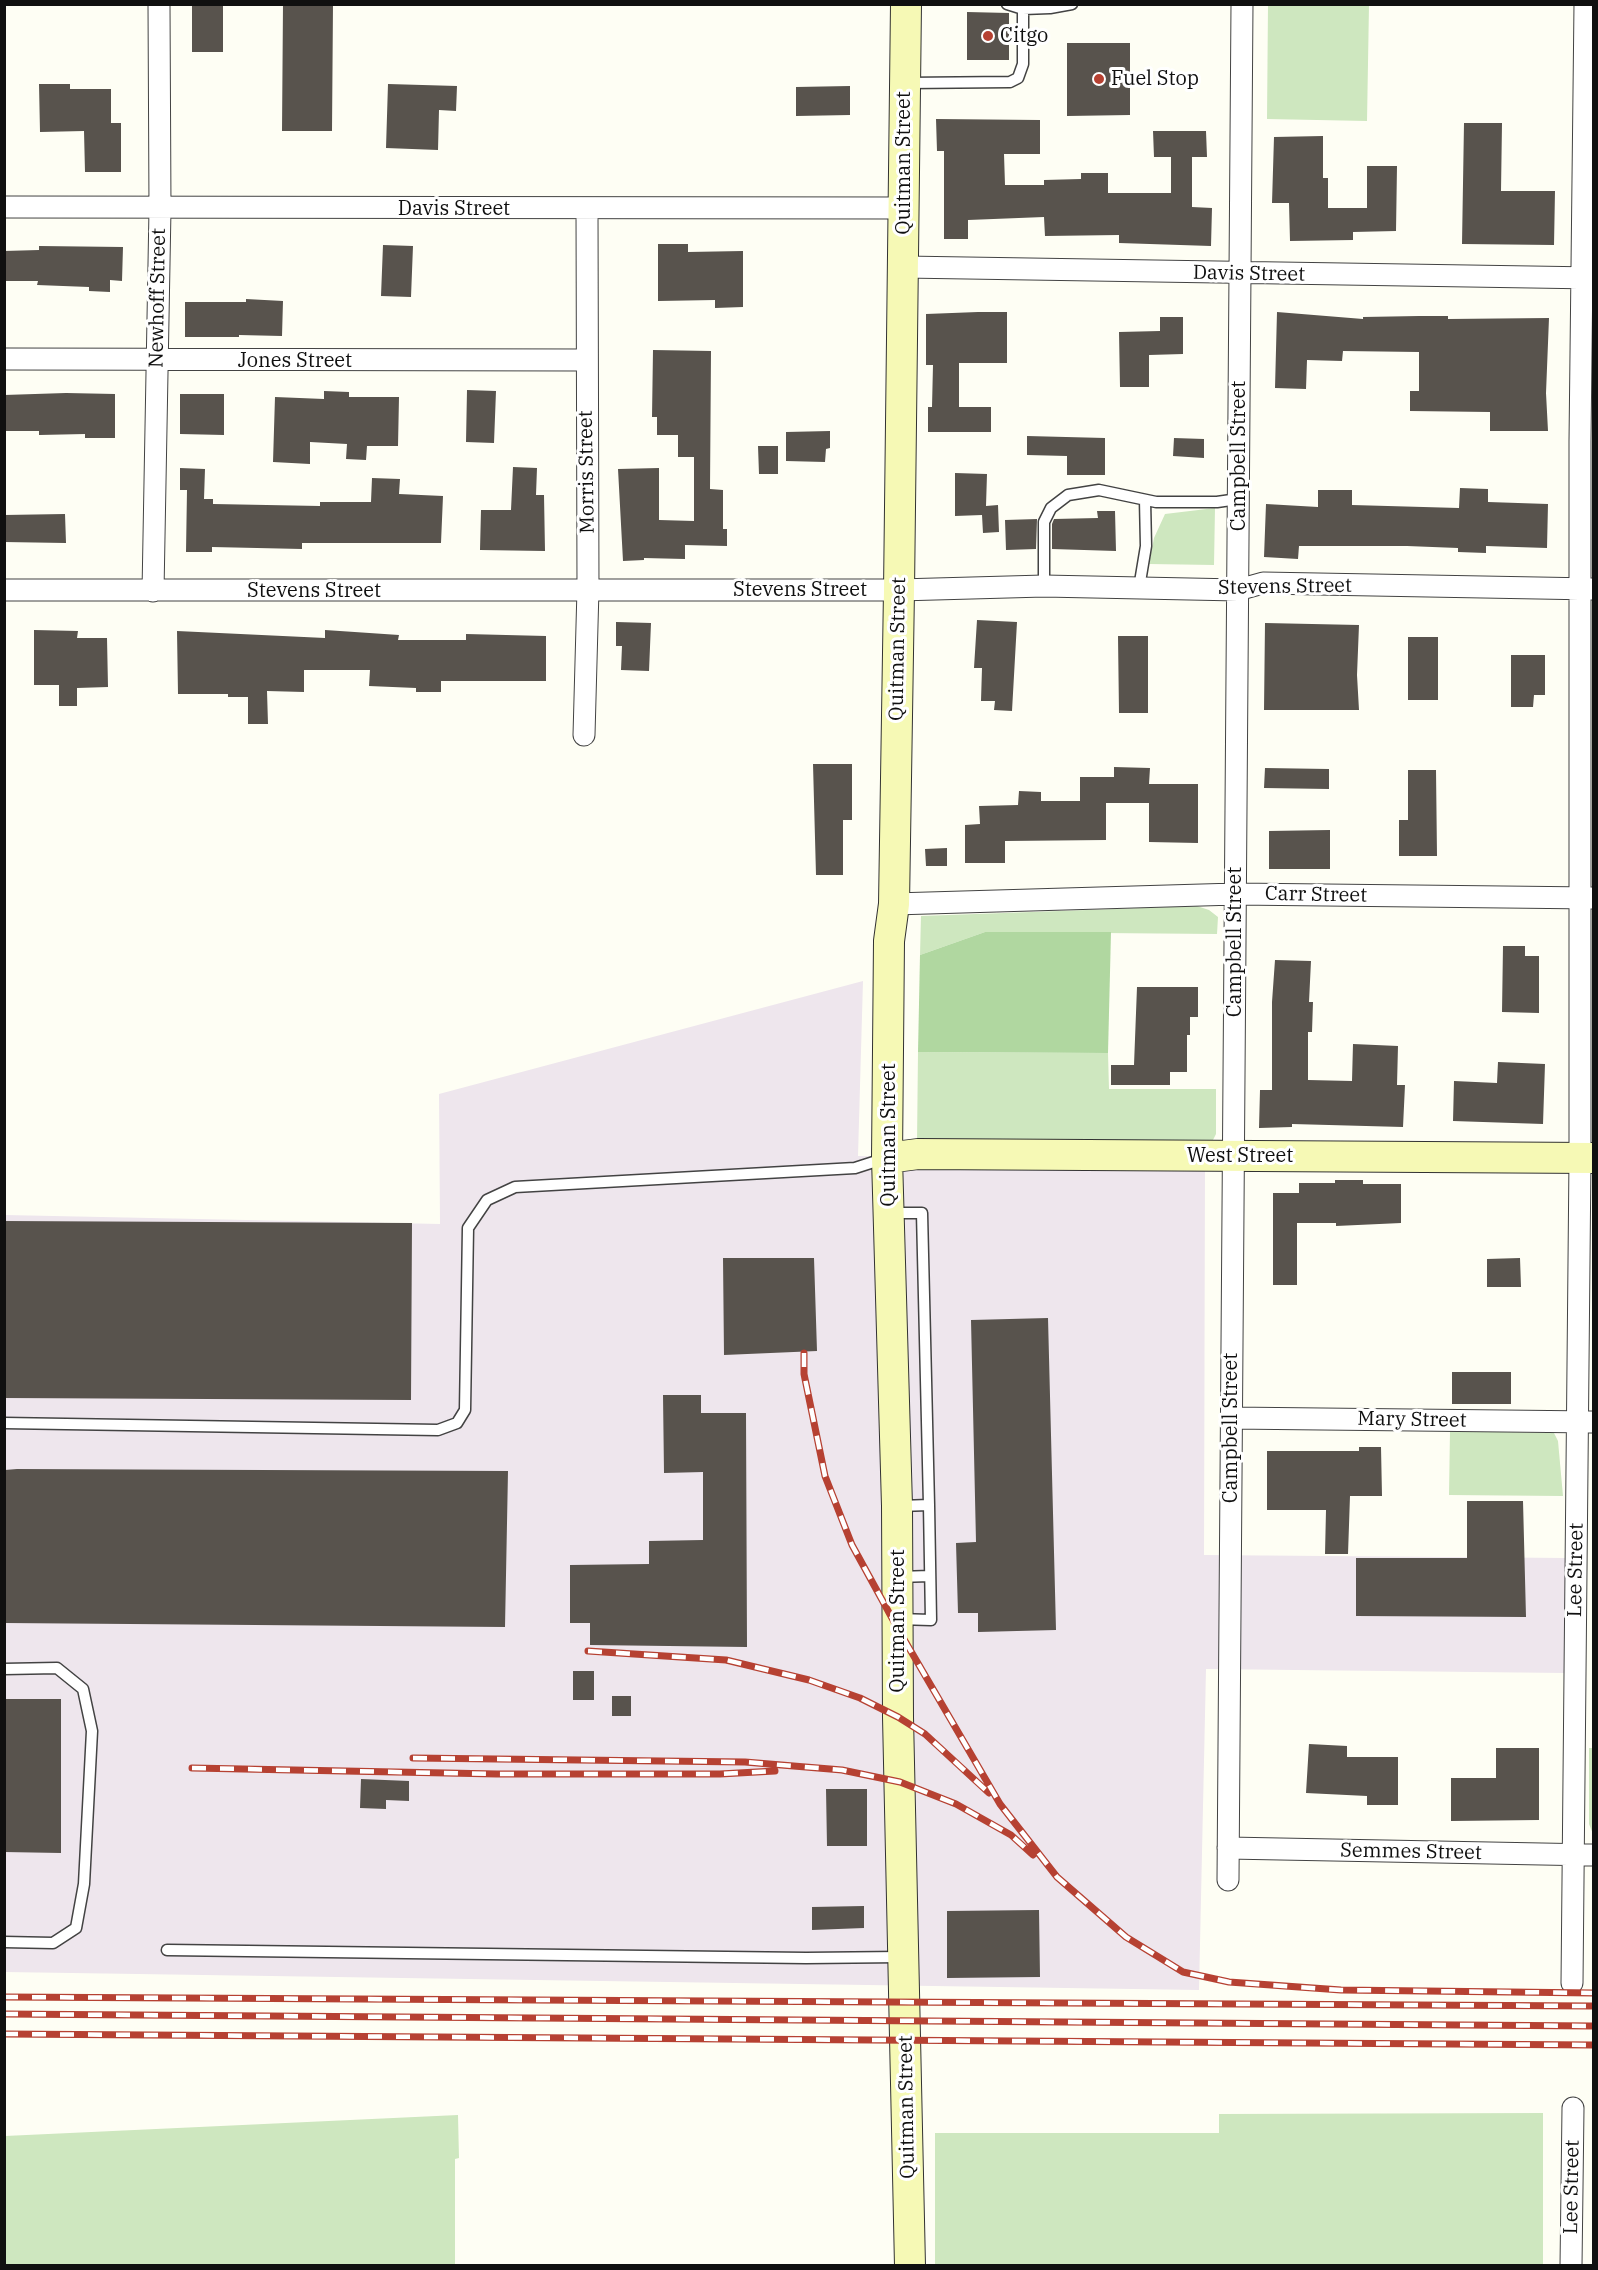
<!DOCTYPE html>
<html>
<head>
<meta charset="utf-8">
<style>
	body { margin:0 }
	#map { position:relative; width:1598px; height:2270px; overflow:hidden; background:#fefef4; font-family:"IBM Plex Serif",serif }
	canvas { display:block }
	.frame { position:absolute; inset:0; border:6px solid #101010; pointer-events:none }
</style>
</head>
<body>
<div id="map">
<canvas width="1598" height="2270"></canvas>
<div class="frame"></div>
</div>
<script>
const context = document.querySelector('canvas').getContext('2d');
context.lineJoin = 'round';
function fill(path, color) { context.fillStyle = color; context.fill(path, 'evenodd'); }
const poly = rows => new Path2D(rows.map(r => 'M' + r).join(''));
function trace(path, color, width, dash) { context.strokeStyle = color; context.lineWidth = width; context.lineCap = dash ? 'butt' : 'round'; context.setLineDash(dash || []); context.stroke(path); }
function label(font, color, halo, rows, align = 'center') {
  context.font = font + ' "IBM Plex Serif",serif'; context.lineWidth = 6; context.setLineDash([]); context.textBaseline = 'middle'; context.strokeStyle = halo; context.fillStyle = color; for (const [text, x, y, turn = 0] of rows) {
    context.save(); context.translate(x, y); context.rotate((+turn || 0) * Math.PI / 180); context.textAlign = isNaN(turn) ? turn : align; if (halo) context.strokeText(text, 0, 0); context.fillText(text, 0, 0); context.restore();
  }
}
const industrial = poly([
	[863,981,858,1156,1205,1164,1204,1555,1566,1558,1564,1673,1206,1669,1199,1990,5,1972,5,1215,440,1224,439,1094]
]);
const green = poly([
	[1268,5,1369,5,1367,121,1267,119],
	[1215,508,1214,565,1149,564,1154,538,1165,514],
	[1197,906,1209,910,1218,917,1217,934,985,932,920,955,921,916],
	[918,1052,1108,1053,1109,1089,1216,1089,1216,1134,1212,1142,917,1143],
	[1450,1431,1554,1433,1558,1441,1563,1496,1449,1495],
	[1589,1748,1593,1748,1593,1834,1589,1824],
	[1543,2113,1543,2265,935,2265,935,2133,1219,2133,1219,2114],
	[458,2115,459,2158,455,2159,455,2265,5,2265,5,2136]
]);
const forest = poly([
	[985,932,1111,932,1108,1053,918,1052,920,955]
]);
const building = poly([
	[192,4,223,4,223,52,192,52],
	[283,4,333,4,332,131,282,131],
	[967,12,1009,13,1009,60,967,60],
	[1067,43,1130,43,1130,115,1067,116],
	[39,84,70,84,70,89,111,89,111,123,121,123,121,172,85,172,84,131,40,132],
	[388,84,457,86,456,111,439,110,438,150,386,148],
	[850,86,850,115,796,116,796,87],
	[936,119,1040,120,1040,154,1004,154,1005,185,1044,185,1044,180,1081,179,1081,173,1108,173,1108,193,1171,193,1171,157,1154,157,1153,131,1206,131,1207,157,1192,157,1192,207,1212,208,1211,246,1119,243,1119,235,1045,236,1044,217,968,220,968,239,944,239,944,151,937,151],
	[1464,123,1502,123,1501,191,1555,191,1554,245,1462,244],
	[1323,136,1323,178,1328,178,1328,208,1367,208,1367,166,1397,166,1396,231,1353,232,1353,240,1290,241,1289,203,1272,203,1274,137],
	[658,244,688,244,688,252,743,251,743,307,715,308,715,300,658,301],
	[383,245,413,246,411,297,381,296],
	[39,246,123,247,122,281,110,280,110,292,89,291,89,287,37,285,38,281,4,281,4,251,39,250],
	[246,299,283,301,282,336,239,335,239,337,185,337,185,302,246,302],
	[978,312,1007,312,1007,363,959,363,959,407,991,407,991,432,928,432,928,407,932,407,933,365,926,365,926,314],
	[1277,312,1363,319,1363,317,1419,316,1448,316,1448,319,1549,318,1546,393,1548,431,1490,431,1490,412,1410,411,1410,391,1419,391,1419,352,1343,351,1342,361,1307,360,1306,389,1275,388],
	[1160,317,1183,317,1183,354,1149,355,1149,387,1120,387,1119,332,1160,331],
	[653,350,711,351,710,489,723,490,723,529,727,529,727,546,685,545,685,559,644,558,644,560,623,561,618,469,659,468,659,520,694,521,694,457,678,457,678,435,657,435,657,417,652,417],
	[467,390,496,391,494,443,466,442],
	[324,391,349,392,349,397,399,397,398,446,367,446,366,460,346,459,347,444,310,442,310,464,273,462,275,397,324,399],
	[66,393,115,394,115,438,85,438,85,434,39,435,39,431,4,431,4,395],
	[180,394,224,394,224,435,180,434],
	[830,431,830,448,826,449,825,462,786,461,786,432],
	[1027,436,1105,438,1105,475,1067,475,1067,456,1027,455],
	[1174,438,1204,439,1204,458,1173,456],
	[758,446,778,446,778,474,759,474],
	[513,467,537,468,536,495,544,495,545,551,480,550,481,510,511,510],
	[180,468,205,469,204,499,213,499,213,504,320,506,320,502,371,502,372,478,400,479,399,494,443,496,441,543,302,543,302,549,212,547,212,552,186,552,187,490,180,490],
	[955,473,987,474,986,506,998,505,999,532,983,533,982,515,955,516],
	[1460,488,1488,489,1488,502,1548,504,1547,548,1486,546,1486,553,1458,552,1458,548,1407,546,1299,546,1298,559,1264,557,1266,504,1318,507,1318,490,1352,490,1352,505,1459,508],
	[1097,511,1115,511,1116,551,1052,549,1052,524,1054,519,1098,518],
	[65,514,66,543,4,542,4,515],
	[1037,519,1036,549,1006,550,1005,520],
	[977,620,1017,622,1012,711,994,710,995,701,981,701,982,668,974,668],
	[616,622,651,623,649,671,621,670,622,646,616,646],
	[1265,623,1359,625,1357,675,1359,710,1264,710],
	[34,630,78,631,77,638,107,638,108,687,77,688,77,706,59,706,59,685,34,685],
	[325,630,399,635,398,640,466,640,466,634,546,636,546,681,441,681,441,692,416,692,416,688,369,686,370,670,304,670,304,692,267,691,268,724,248,724,248,697,228,697,228,694,178,694,177,631,325,638],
	[1118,636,1148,636,1148,713,1119,713],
	[1408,637,1438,637,1438,700,1408,700],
	[1511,655,1545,655,1545,695,1534,695,1533,707,1511,707],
	[813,764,852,764,852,820,843,820,843,875,816,875],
	[1114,767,1150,768,1149,784,1198,784,1198,843,1149,842,1149,803,1106,803,1106,840,1005,841,1005,863,965,863,965,825,980,824,979,806,1018,805,1019,791,1041,792,1041,801,1080,801,1080,777,1114,777],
	[1265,768,1329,769,1329,789,1264,788],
	[1408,770,1436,770,1437,856,1399,856,1399,820,1408,820],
	[1330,830,1330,869,1269,869,1269,831],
	[947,848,947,866,926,866,925,849],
	[1503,946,1525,946,1525,956,1539,956,1539,1013,1502,1012],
	[1275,960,1311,961,1309,1002,1313,1002,1312,1032,1308,1032,1308,1080,1352,1081,1353,1044,1398,1046,1397,1085,1405,1085,1403,1127,1292,1124,1292,1127,1259,1128,1260,1090,1272,1090,1272,1002],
	[1137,987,1198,987,1198,1017,1190,1017,1190,1035,1187,1035,1187,1072,1170,1072,1170,1085,1111,1085,1111,1065,1134,1065],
	[1498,1062,1545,1064,1543,1124,1453,1121,1454,1081,1497,1083],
	[1335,1180,1363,1180,1363,1184,1401,1184,1401,1223,1336,1226,1336,1223,1297,1223,1297,1285,1273,1285,1273,1193,1299,1193,1299,1183,1335,1183],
	[4,1221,412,1223,411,1400,4,1398],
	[723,1258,814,1258,817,1351,724,1355],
	[1520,1258,1521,1287,1487,1287,1487,1259],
	[1048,1318,1056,1630,978,1632,978,1613,958,1613,956,1543,976,1542,971,1320],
	[1452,1372,1511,1372,1511,1404,1452,1404],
	[663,1395,701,1395,701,1413,746,1413,747,1647,590,1645,590,1623,570,1623,570,1565,649,1564,649,1541,703,1540,703,1472,664,1473],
	[1359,1447,1381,1447,1382,1496,1350,1496,1348,1554,1325,1554,1326,1510,1267,1510,1267,1451,1359,1451],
	[17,1469,508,1471,505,1627,5,1623,5,1470],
	[1467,1501,1523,1501,1526,1617,1356,1616,1356,1558,1467,1558],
	[573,1671,594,1671,594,1700,573,1700],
	[612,1696,631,1696,631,1716,612,1716],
	[4,1699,61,1699,61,1853,4,1852],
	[1309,1744,1347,1746,1347,1757,1398,1757,1398,1805,1367,1805,1367,1796,1306,1793],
	[1496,1748,1539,1748,1539,1820,1451,1821,1451,1778,1496,1778],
	[361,1779,409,1781,409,1801,386,1800,386,1809,360,1808],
	[826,1789,867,1789,867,1846,827,1846],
	[864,1906,864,1928,812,1930,812,1907],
	[1039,1910,1040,1977,947,1978,947,1911]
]);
const lane = poly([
	[1007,4,1023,9,1050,8,1072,4],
	[906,83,1010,82,1018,78,1023,64,1023,9],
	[1044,586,1044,522,1051,508,1068,495,1099,490,1156,502,1217,502,1238,499],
	[1139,588,1146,546,1145,500],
	[889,1213,922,1213,929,1505,931,1620,898,1619],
	[4,1423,438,1430,457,1423,465,1410,468,1228,487,1200,515,1187,855,1168,886,1158],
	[900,1506,929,1505],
	[898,1577,930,1576],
	[4,1669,57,1668,83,1689,92,1731,84,1884,76,1928,53,1943,4,1942],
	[167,1950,806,1958,901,1957]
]);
const street = poly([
	[4,207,903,208],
	[904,267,1594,278],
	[4,359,585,360],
	[4,590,899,590,1044,586,1238,590,1263,583,1593,589],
	[153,591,160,209,159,4],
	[584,735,588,589,587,210],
	[894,904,1236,894,1593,898],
	[1231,1418,1594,1422],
	[1228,1848,1594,1855],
	[1228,1880,1242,4],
	[1572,1983,1580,1158,1580,441,1585,4],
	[1571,2266,1573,2108]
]);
const secondary = poly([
	[906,4,899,590,894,904,889,941,887,1158,897,1506,898,1717,910,2266],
	[887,1158,918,1154,1594,1158]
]);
const rail = poly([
	[804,1353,804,1374,825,1476,852,1545,898,1629,1000,1804,1057,1877,1126,1937,1183,1972,1229,1982,1341,1990,1594,1993],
	[588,1651,726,1660,809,1680,860,1698,898,1717,925,1734,989,1793],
	[413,1758,745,1762,842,1770,900,1782,956,1804,1011,1835,1033,1855],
	[192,1768,497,1774,720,1774,775,1771],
	[4,1997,1594,2006],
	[4,2014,1594,2026],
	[4,2034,1594,2045]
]);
const markers = [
	[988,36,6,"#b64132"],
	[1099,79,6,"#b64132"]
];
const poiNames = [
	["Citgo",1000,36],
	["Fuel Stop",1111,79]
];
const streetNames = [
	["Quitman Street",904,163,-90],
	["Davis Street",454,209],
	["Davis Street",1249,274,1],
	["Newhoff Street",158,298,-89],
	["Jones Street",295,361],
	["Campbell Street",1239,456,-90],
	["Morris Street",587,472,-91],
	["Stevens Street",1285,587,-1],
	["Stevens Street",800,590],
	["Stevens Street",314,591],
	["Quitman Street",898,649,-89],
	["Carr Street",1316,895,1],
	["Campbell Street",1235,942,-90],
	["Quitman Street",889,1135,-90],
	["West Street",1240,1156],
	["Mary Street",1412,1420,1],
	["Campbell Street",1231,1428,-90],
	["Lee Street",1576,1570,-89],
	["Quitman Street",898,1621,-90],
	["Semmes Street",1411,1852,1],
	["Quitman Street",907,2107,-91],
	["Lee Street",1572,2187,-89]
];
fill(industrial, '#eee6ed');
fill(green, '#cee7bf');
fill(forest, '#b0d7a0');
fill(building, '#58534d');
trace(lane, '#434343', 13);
trace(street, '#434343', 23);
trace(secondary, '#323232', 32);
trace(lane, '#fff', 10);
trace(street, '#fff', 21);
trace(secondary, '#f6f9b5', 30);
trace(rail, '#b64132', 7);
trace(rail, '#fff', 4.5, [14]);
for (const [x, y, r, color] of markers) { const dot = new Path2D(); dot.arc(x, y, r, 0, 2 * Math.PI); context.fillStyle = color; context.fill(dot); trace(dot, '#fff', 2); }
label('20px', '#101010', '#fff', poiNames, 'left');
label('20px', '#101010', '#fff', streetNames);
</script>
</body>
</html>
